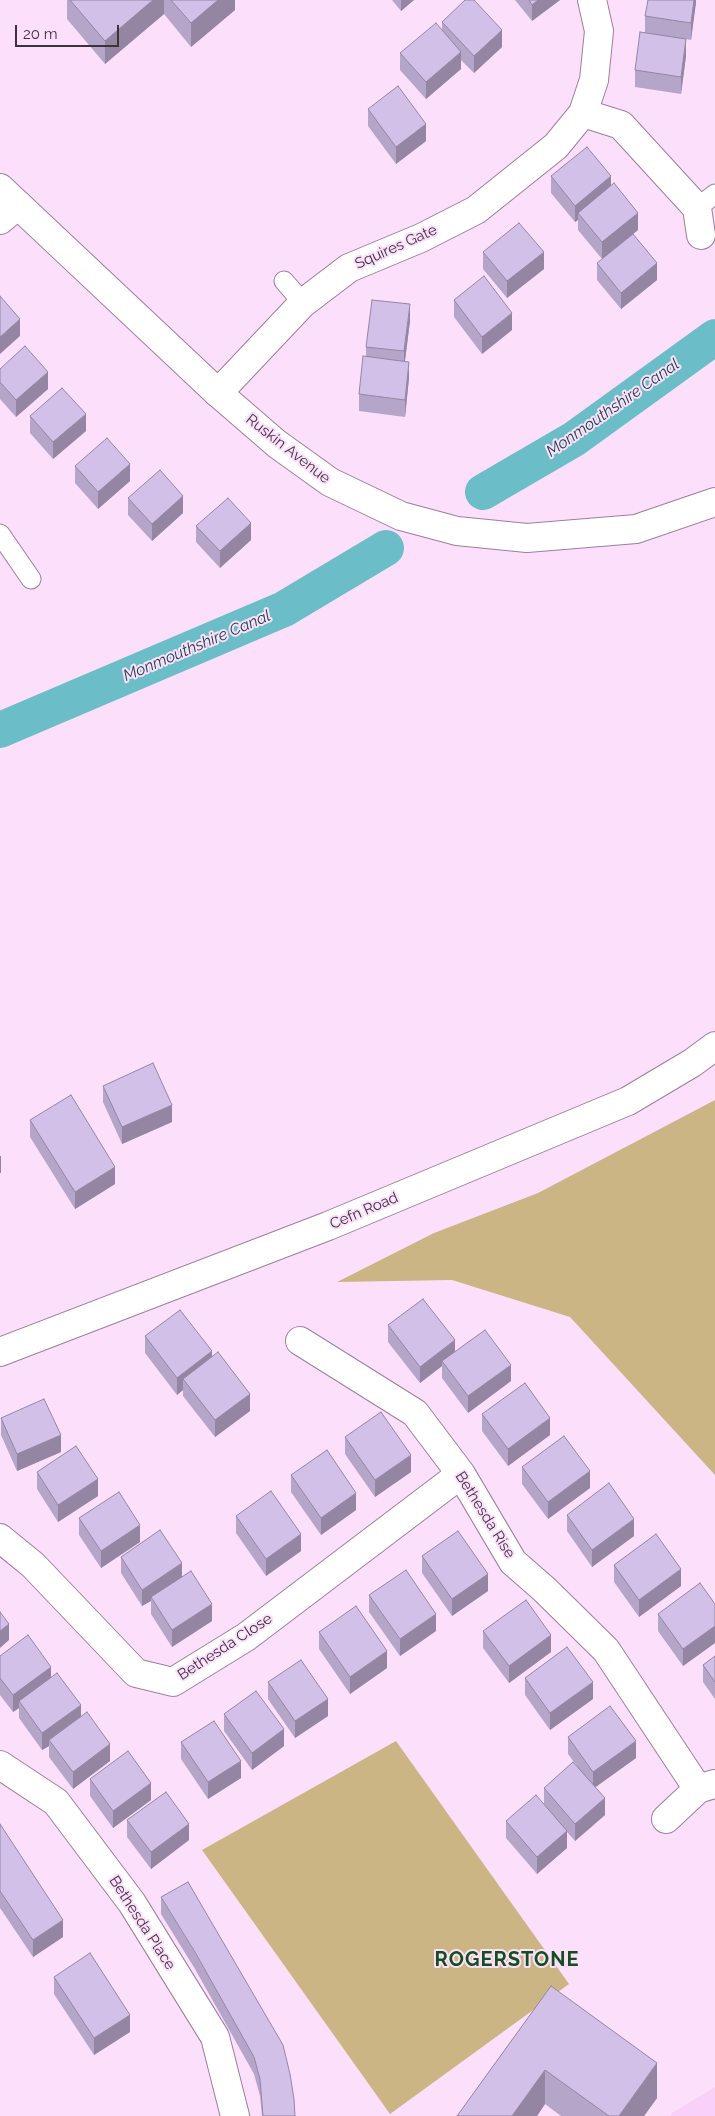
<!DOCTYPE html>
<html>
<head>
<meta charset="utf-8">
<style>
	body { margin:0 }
	#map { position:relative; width:715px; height:2116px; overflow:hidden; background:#fce0fb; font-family:Raleway,sans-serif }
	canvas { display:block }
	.scale { position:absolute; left:15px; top:25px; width:104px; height:22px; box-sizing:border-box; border:2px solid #3e313e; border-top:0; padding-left:6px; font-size:15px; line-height:18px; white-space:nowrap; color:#3e313e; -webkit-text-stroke:4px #fce0fb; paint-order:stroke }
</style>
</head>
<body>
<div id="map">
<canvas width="715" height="2116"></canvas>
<div class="scale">20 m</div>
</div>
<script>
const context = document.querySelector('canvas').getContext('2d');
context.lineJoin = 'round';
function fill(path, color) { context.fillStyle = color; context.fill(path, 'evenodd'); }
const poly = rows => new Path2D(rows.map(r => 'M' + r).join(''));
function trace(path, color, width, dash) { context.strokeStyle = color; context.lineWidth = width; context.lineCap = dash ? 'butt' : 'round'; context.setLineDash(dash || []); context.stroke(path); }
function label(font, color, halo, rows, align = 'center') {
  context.font = font + ' Raleway,sans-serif'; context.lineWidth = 4; context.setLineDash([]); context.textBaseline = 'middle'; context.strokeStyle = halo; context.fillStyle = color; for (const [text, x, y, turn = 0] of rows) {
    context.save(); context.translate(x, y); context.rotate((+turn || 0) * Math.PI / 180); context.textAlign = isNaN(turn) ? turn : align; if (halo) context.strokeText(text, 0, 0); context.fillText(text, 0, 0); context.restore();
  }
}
const built = poly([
	[715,2087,715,2116,670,2116,672,2113]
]);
const green = poly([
	[715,1100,715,1475,570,1317,452,1280,337,1282,434,1233,538,1193],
	[396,1741,569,1984,390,2114,202,1850]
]);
const canal = poly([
	[483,492,574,439,715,337],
	[0,730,284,609,386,548]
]);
const lane = poly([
	[697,208,715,194],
	[284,281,303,303],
	[0,534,31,579]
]);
const street = poly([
	[592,0,599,31,594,80,583,113,621,125,697,208,701,235],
	[0,220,18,205],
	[218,393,303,303,349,268,421,238,476,210,556,146,583,113],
	[300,1341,415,1413,461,1474,513,1562,544,1589,606,1650,698,1789],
	[0,1538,33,1565,136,1673,173,1682,246,1637,461,1474],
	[0,1765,56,1802,132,1903,215,2037,235,2116],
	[666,1819,698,1789,714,1784]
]);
const secondary = poly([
	[0,188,218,393,277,444,330,482,401,516,457,531,527,538,636,529,715,502],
	[0,1352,328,1226,628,1101,692,1063,715,1046]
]);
const wall = poly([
	[67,0,235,0,235,10,191,47,164,14,105,64,67,19],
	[392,0,414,0,401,11],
	[515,0,560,0,532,21],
	[696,0,691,40,686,39,686,56,681,94,635,87,635,70,645,33,645,16],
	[442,22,502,47,474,73,461,60,461,69,426,99,400,70,400,53,442,30],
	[368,109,426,141,396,164,368,126],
	[551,176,611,185,638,230,602,259,578,230,578,220,575,222,551,193],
	[483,252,544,269,507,298,483,269],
	[597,263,657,280,621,309,597,280],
	[454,300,512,330,482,354,454,317],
	[410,321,405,361,409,378,405,417,359,411,359,394,366,357,366,347],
	[0,369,48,389,16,417,0,399],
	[30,416,86,431,53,459,30,433],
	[75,466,130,481,98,509,75,483],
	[128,498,183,513,152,541,128,515],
	[196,526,251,540,220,568,196,542],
	[103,1086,172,1122,122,1144,103,1102],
	[30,1120,115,1184,75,1209,30,1137],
	[388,1325,455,1351,511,1381,468,1413,442,1378,442,1366,420,1383,388,1342],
	[145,1336,212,1357,250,1411,215,1437,183,1396,183,1390,177,1395,145,1353],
	[482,1414,550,1435,508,1466,482,1431],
	[1,1418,61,1452,17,1471,1,1435],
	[345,1437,411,1472,375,1497,345,1454],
	[522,1467,590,1488,548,1519,522,1484],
	[37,1472,98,1496,58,1522,37,1489],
	[291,1475,356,1510,321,1535,291,1492],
	[567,1515,634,1536,592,1567,567,1531],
	[236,1516,301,1551,266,1576,236,1533],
	[79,1518,140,1542,101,1568,79,1535],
	[422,1556,488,1591,452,1616,422,1573],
	[121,1557,182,1576,212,1621,172,1647,151,1614,151,1601,142,1606,121,1573],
	[614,1565,681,1586,639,1617,614,1582],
	[369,1595,436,1631,400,1656,369,1612],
	[715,1604,715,1643,683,1666,658,1631,658,1614],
	[483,1631,551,1652,509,1683,483,1648],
	[319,1632,387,1668,350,1694,319,1649],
	[0,1656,51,1678,81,1717,110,1761,73,1789,49,1757,49,1746,42,1750,19,1718,19,1708,13,1712,0,1695],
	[715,1656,715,1699,703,1682,703,1665],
	[525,1678,593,1699,550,1730,525,1695],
	[268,1682,328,1716,295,1738,268,1699],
	[224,1714,284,1746,252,1770,224,1731],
	[568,1737,636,1758,595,1787,605,1815,575,1841,567,1832,567,1848,537,1874,506,1838,506,1821,544,1804,544,1788,577,1766,568,1754],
	[181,1742,241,1778,208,1799,181,1759],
	[90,1779,151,1800,113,1828,90,1796],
	[127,1820,189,1840,151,1869,127,1837],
	[0,1824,63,1937,33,1957,0,1908],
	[161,1897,295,2116,262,2116,260,2096,254,2074,195,1969,161,1914],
	[54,1977,130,2032,94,2055,54,1994],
	[551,1986,657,2098,644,2116,561,2116,545,2104,537,2116,457,2116]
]);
const shadedWall = poly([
	[153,0,164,0,164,14,105,64,105,41],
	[218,0,235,0,235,10,191,47,191,23],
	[401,0,414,0,401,11],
	[538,0,560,0,532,21,532,5],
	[694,0,696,0,696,3,691,40,691,23],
	[502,30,502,47,474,73,474,56],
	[686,39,686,56,681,94,681,77],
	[461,52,461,69,426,99,426,82],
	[426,124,426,141,396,164,396,147],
	[611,176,611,193,578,213,578,220,575,222,575,206],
	[638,213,638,230,602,259,602,242],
	[544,252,544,269,507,298,507,281],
	[657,263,657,280,621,309,621,293],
	[410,304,410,321,404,368,404,351],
	[512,313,512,330,482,354,482,337],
	[20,319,20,336,0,354,0,337],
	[409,362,409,378,405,417,405,400],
	[48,372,48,389,16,417,16,400],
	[86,414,86,431,53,459,53,442],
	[130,464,130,481,98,509,98,492],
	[183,496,183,513,152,541,152,524],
	[251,523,251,540,220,568,220,551],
	[172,1105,172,1122,122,1144,122,1127],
	[0,1156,1,1156,1,1173,0,1173],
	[115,1167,115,1184,75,1209,75,1192],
	[455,1340,455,1357,442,1361,442,1366,420,1383,420,1367],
	[212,1351,212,1368,183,1379,183,1390,177,1395,177,1378],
	[511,1365,511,1381,468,1413,468,1396],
	[250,1394,250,1411,215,1437,215,1420],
	[550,1418,550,1435,508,1466,508,1449],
	[61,1435,61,1452,17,1471,17,1454],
	[411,1455,411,1472,375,1497,375,1480],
	[590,1471,590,1488,548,1519,548,1502],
	[98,1479,98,1496,58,1522,58,1505],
	[356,1493,356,1510,321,1535,321,1518],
	[634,1519,634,1536,592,1567,592,1550],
	[140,1525,140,1542,101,1568,101,1551],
	[301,1534,301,1551,266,1576,266,1559],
	[182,1563,182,1580,151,1597,151,1601,142,1606,142,1590],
	[681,1569,681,1586,639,1617,639,1600],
	[488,1574,488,1591,452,1616,452,1599],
	[212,1604,212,1621,172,1647,172,1630],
	[436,1614,436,1631,400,1656,400,1639],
	[9,1624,9,1640,0,1648,0,1631],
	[715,1626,715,1643,683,1666,683,1649],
	[551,1635,551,1652,509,1683,509,1666],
	[387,1651,387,1668,350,1694,350,1677],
	[51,1667,51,1684,19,1701,19,1708,13,1712,13,1695],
	[593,1682,593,1699,550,1730,550,1713],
	[328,1699,328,1716,295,1738,295,1721],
	[81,1705,81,1722,49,1740,49,1746,42,1750,42,1733],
	[284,1729,284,1746,252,1770,252,1753],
	[636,1741,636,1758,593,1789,593,1772],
	[110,1744,110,1761,73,1789,73,1772],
	[241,1761,241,1778,208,1799,208,1782],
	[151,1783,151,1800,113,1828,113,1811],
	[605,1798,605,1815,575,1841,575,1824],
	[189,1824,189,1840,151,1869,151,1852],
	[567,1831,567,1848,537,1874,537,1857],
	[63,1920,63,1937,33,1957,33,1940],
	[130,2015,130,2032,94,2055,94,2038],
	[657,2063,657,2098,644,2116,619,2116],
	[545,2070,545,2104,537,2116,512,2116]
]);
const building = poly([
	[70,0,153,0,105,41,70,0],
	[171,0,218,0,191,23,171,0],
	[465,0,474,0,502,30,474,56,442,22,465,0],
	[529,0,538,0,532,5,529,0],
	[648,0,694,0,691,23,645,16,648,0],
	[436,23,461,52,426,82,400,53,436,23],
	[640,32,686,39,681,77,635,70,640,32],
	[398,86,426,124,396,147,368,109,398,86],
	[587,147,611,176,575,206,551,176,587,147],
	[614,183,638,213,602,242,578,213,614,183],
	[519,223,544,252,507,281,483,252,519,223],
	[633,234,657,263,621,293,597,263,633,234],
	[484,276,512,313,482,337,454,300,484,276],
	[0,296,20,319,0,337,0,296],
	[372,300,410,304,404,351,366,347,372,300],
	[25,346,48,372,16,400,0,382,0,369,25,346],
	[363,356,409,362,405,400,359,394,363,356],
	[62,388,86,414,53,442,30,416,62,388],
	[107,438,130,464,98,492,75,466,107,438],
	[160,470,183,496,152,524,128,498,160,470],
	[228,498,251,523,220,551,196,526,228,498],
	[153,1063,172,1105,122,1127,103,1086,153,1063],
	[71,1095,115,1167,75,1192,30,1120,71,1095],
	[423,1299,455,1340,420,1367,388,1325,423,1299],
	[180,1310,212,1351,177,1378,145,1336,180,1310],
	[485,1330,511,1365,468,1396,442,1361,485,1330],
	[218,1352,250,1394,215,1420,183,1379,218,1352],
	[525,1383,550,1418,508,1449,482,1414,525,1383],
	[44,1399,61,1435,17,1454,1,1418,44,1399],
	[381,1412,411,1455,375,1480,345,1437,381,1412],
	[564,1436,590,1471,548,1502,522,1467,564,1436],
	[76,1446,98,1479,58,1505,37,1472,76,1446],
	[327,1450,356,1493,321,1518,291,1475,327,1450],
	[609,1483,634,1519,592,1550,567,1515,609,1483],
	[271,1491,301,1534,266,1559,236,1516,271,1491],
	[119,1492,140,1525,101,1551,79,1518,119,1492],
	[160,1530,182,1563,142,1590,121,1557,160,1530],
	[458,1531,488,1574,452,1599,422,1556,458,1531],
	[656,1534,681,1569,639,1600,614,1565,656,1534],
	[406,1570,436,1614,400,1639,369,1595,406,1570],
	[191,1571,212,1604,172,1630,151,1597,191,1571],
	[700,1583,715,1604,715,1626,683,1649,658,1614,700,1583],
	[526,1600,551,1635,509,1666,483,1631,526,1600],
	[356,1606,387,1651,350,1677,319,1632,356,1606],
	[0,1612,9,1624,0,1631,0,1612],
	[28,1635,51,1667,13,1695,0,1678,0,1656,28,1635],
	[567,1647,593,1682,550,1713,525,1678,567,1647],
	[715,1656,715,1682,703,1665,715,1656],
	[301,1660,328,1699,295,1721,268,1682,301,1660],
	[57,1673,81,1705,42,1733,19,1701,57,1673],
	[256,1691,284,1729,252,1753,224,1714,256,1691],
	[610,1706,636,1741,593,1772,568,1737,610,1706],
	[87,1712,110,1744,73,1772,49,1740,87,1712],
	[214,1721,241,1761,208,1782,181,1742,214,1721],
	[128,1751,151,1783,113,1811,90,1779,128,1751],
	[573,1762,605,1798,575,1824,544,1788,573,1762],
	[166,1792,189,1824,151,1852,127,1820,166,1792],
	[536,1795,567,1831,537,1857,506,1821,536,1795],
	[0,1824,63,1920,33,1940,0,1891,0,1824],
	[188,1882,283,2045,290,2074,294,2099,295,2116,263,2116,260,2079,254,2057,195,1952,161,1897,188,1882],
	[90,1953,130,2015,94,2038,54,1977,90,1953],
	[551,1986,657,2063,619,2116,609,2116,545,2070,512,2116,457,2116,551,1986]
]);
const streetNames = [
	["Squires Gate",396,247,-24],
	["Ruskin Avenue",288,449,38],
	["Cefn Road",364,1211,-23],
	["Bethesda Rise",485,1515,58],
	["Bethesda Close",225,1647,-33],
	["Bethesda Place",142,1923,57]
];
const waterNames = [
	["Monmouthshire Canal",613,408,-35],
	["Monmouthshire Canal",197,646,-23]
];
const districtNames = [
	["ROGERSTONE",507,1960]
];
fill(built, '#f9d0f8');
fill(green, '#ccb584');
trace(canal, '#6bbdc8', 36);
trace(lane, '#9e7e9d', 21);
trace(street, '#9e7e9d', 30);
trace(secondary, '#9e7e9d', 30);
trace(lane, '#fff', 19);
trace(street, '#fff', 28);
trace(secondary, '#fff', 28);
fill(wall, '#b5a5c8');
fill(shadedWall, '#9486a3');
fill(building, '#d3c0e9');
trace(building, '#9486a3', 1);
label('15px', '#3e313e', '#fce0fb', streetNames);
label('italic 16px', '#1d4449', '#fce0fb', waterNames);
context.letterSpacing = '1px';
label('bold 20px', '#134f1e', '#fce0fb', districtNames);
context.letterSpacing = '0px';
</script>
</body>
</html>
